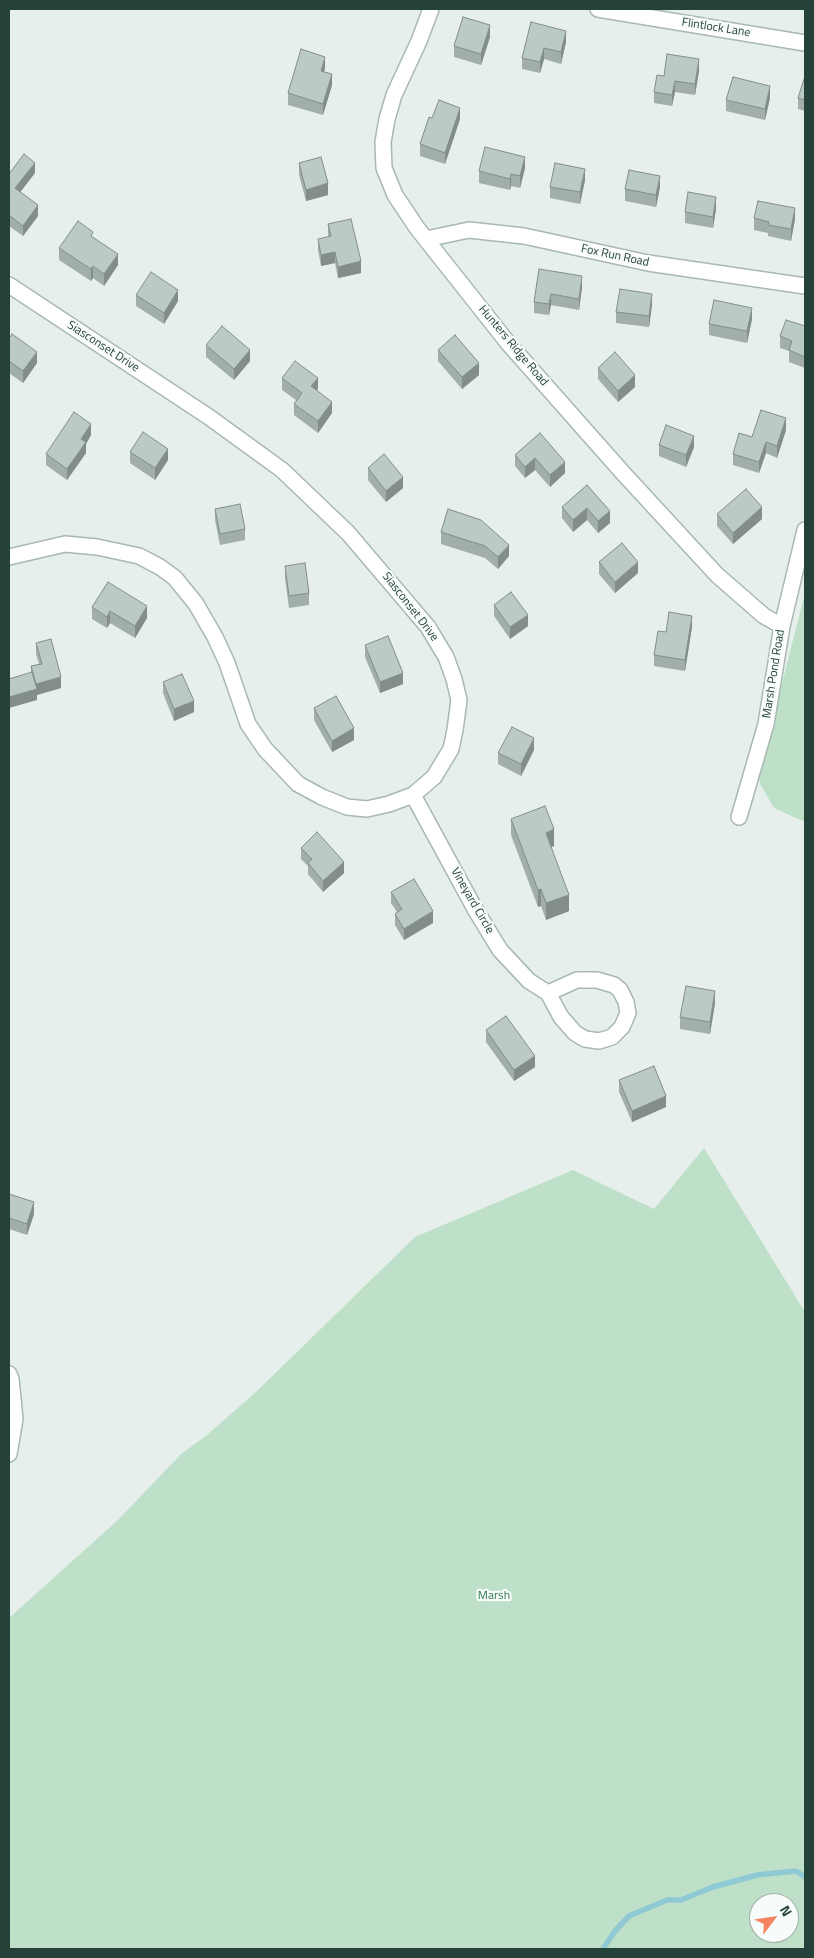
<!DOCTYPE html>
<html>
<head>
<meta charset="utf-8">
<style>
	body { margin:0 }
	#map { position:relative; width:814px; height:1958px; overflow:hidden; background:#e6efeb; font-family:"Titillium Web",sans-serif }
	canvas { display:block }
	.frame { position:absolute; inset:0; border:10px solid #24423a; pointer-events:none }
	.north { position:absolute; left:749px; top:1893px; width:50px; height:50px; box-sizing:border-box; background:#f7fbf9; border:1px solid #a3b1ad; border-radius:50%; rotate:59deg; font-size:14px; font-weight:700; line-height:20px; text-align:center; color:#24423a }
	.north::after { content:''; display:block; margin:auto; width:18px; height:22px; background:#f4845f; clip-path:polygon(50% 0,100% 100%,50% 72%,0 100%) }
</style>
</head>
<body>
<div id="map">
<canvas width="814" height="1958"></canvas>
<div class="frame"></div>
<div class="north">N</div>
</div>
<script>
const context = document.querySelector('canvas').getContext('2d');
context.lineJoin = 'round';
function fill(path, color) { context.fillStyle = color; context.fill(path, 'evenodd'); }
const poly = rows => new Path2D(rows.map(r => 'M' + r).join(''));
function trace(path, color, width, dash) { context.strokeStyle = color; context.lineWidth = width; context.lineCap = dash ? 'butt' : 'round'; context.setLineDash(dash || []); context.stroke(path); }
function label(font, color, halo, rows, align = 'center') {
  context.font = font + ' "Titillium Web",sans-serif'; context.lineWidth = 4.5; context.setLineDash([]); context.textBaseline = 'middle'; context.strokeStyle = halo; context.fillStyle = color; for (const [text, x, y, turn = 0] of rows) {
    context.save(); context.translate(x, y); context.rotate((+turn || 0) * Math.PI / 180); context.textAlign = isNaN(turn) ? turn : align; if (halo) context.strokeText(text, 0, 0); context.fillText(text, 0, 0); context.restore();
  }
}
const green = poly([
	[805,593,805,822,774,808,760,784,759,774],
	[704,1148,805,1312,805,1949,9,1949,9,1618,119,1519,181,1454,207,1435,256,1392,415,1237,573,1170,654,1209],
	[759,1903,789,1903,789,1933,759,1933]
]);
const stream = poly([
	[603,1949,615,1931,629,1916,667,1900,681,1900,713,1887,757,1875,796,1871,805,1877]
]);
const minor = poly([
	[431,9,419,41,394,95,387,119,383,142,384,168,395,195,417,228,508,343,623,473,717,575,764,616,782,626],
	[598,9,805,43],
	[426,239,469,230,524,236,648,263,805,286],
	[9,285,209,417,282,470,348,533,428,627,446,657,454,679,459,700,455,730,451,749,434,777,413,795,389,804,367,809,347,807,322,797,298,784,265,749,248,724,227,663,215,637,196,604,175,578,160,567,139,556,97,547,65,544,9,557],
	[413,795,475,909,500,950,529,981,548,993,577,980,597,980,614,985,620,990,626,1002,628,1013,622,1027,612,1037,599,1041,585,1039,575,1033,561,1017,548,993],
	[739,817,766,724,782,626,805,530],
	[9,1374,11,1379,15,1419,9,1454]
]);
const wall = poly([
	[531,22,566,42,561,64,544,59,540,73,522,69,522,58],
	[490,37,481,65,454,57,454,46],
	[325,68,324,72,332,85,323,115,288,105,288,93],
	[699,71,695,95,675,92,672,106,654,103,654,92,664,76],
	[805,77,805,111,798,109,798,98],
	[770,98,765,120,726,111,726,100],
	[432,118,460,119,445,164,420,156,420,144],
	[299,163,328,195,306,201,299,175],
	[525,168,520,188,511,186,510,190,479,183,479,171],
	[35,173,20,192,38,216,23,236,9,226,9,174],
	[585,180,580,204,550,198,550,187],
	[660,187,656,207,625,201,625,189],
	[716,209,713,228,685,223,685,212],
	[754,218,795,219,791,241,768,236,768,233,754,230],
	[328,224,361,273,338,278,335,263,321,266,318,250,318,239,328,237],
	[93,237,118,265,104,286,93,278,91,281,59,260,59,248],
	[539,269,582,287,579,310,551,305,549,315,534,313,534,302],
	[136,295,178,301,164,324,136,306],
	[652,305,649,327,616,323,616,312],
	[752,319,747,343,709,335,709,324],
	[805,326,805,368,789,362,789,351,780,348,780,336],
	[9,339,37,363,23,383,9,373],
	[206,345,250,361,234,380,206,357],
	[438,350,479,375,462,389,438,361],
	[598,368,635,387,618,402,598,379],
	[282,378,318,389,316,390,332,413,318,433,294,415,294,404,296,400,282,390],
	[786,430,777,458,766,453,759,473,733,465,733,454],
	[540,433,565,473,550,487,535,470,525,478,515,466,515,455],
	[91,435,86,444,86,453,67,480,46,465,46,454],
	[659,445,694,447,686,467,659,456],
	[130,452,168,460,155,480,130,463],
	[368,468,403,488,386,502,368,480],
	[587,485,610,523,598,533,587,520,573,532,562,518,562,507],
	[215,509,245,529,245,540,220,545,215,520],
	[448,509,509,556,498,569,485,558,441,544,441,532],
	[717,514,762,519,733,544,717,526],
	[599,562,638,573,615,593,599,574],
	[285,566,309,593,309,605,289,608,285,578],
	[494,605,528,626,510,639,494,616],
	[92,607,147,618,135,638,110,623,107,628,92,619],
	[692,627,685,671,654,666,654,655,666,632],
	[36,643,61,688,37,695,37,700,31,672,31,666,39,664,36,654],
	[365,645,403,684,380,693,365,657],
	[163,682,194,712,174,721,163,693],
	[314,708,354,740,332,752,314,720],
	[534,750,521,776,498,764,498,753],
	[511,819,554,846,551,847,569,911,546,920,541,906,538,907,511,835],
	[301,848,344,873,323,892,308,874,308,866,301,859],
	[391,892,433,923,404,940,395,925,395,914,397,912,391,903],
	[715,1003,710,1034,680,1029,680,1017],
	[486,1030,535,1067,514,1081,486,1042],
	[619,1080,666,1107,632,1122,619,1092],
	[9,1194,34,1214,27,1235,9,1229]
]);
const shadedWall = poly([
	[490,25,490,37,481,65,481,54],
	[566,31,566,42,561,64,561,52],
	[544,48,544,59,540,73,540,62],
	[325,57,325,68,321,82,321,71],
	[699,59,699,71,695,95,695,84],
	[332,74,332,85,323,115,323,104],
	[675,81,675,92,672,106,672,95],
	[770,86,770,98,765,120,765,109],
	[460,108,460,119,445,164,445,153],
	[525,157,525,168,520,188,520,176],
	[35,163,35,173,15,199,15,188],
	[585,169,585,180,580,204,580,192],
	[511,174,511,186,510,190,510,179],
	[660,176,660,187,656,207,656,195],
	[328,183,328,195,306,201,306,190],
	[716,197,716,209,713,228,713,217],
	[38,205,38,216,23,236,23,226],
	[795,208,795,219,791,241,791,229],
	[335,252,335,263,321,266,321,255],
	[118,254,118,265,104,286,104,274],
	[361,261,361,273,338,278,338,267],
	[93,266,93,278,91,281,91,269],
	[582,276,582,287,579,310,579,299],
	[178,290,178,301,164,324,164,313],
	[551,294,551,305,549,315,549,304],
	[652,294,652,305,649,327,649,316],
	[752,308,752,319,747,343,747,331],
	[250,350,250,361,234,380,234,369],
	[37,352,37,363,23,383,23,371],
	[479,363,479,375,462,389,462,377],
	[635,375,635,387,618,402,618,391],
	[318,378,318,389,311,398,311,386],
	[332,402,332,413,318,433,318,421],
	[786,418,786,430,777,458,777,446],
	[91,424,91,435,86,444,86,453,67,480,67,469,81,439],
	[694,436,694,447,686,467,686,455],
	[766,442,766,453,759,473,759,462],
	[168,449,168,460,155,480,155,468],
	[535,458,535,470,525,478,525,467],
	[565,462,565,473,550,487,550,475],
	[403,477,403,488,386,502,386,491],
	[762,507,762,519,733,544,733,533],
	[587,508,587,520,573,532,573,520],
	[610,511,610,523,598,533,598,521],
	[509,545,509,556,498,569,498,557],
	[638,562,638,573,615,593,615,582],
	[147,606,147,618,135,638,135,626],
	[110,611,110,623,107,628,107,617],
	[528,615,528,626,510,639,510,627],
	[692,616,692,627,685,671,685,660],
	[403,673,403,684,380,693,380,682],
	[61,677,61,688,37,695,37,700,9,708,9,697,36,689,36,684],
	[194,701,194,712,174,721,174,709],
	[354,728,354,740,332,752,332,741],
	[534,738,534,750,521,776,521,764],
	[554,829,554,846,546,849,546,833],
	[344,862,344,873,323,892,323,881],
	[541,889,541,906,538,907,538,890],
	[569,895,569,911,546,920,546,903],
	[433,911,433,923,404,940,404,929],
	[715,991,715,1003,710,1034,710,1022],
	[535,1056,535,1067,514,1081,514,1070],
	[666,1096,666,1107,632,1122,632,1111],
	[34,1202,34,1214,27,1235,27,1224]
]);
const building = poly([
	[463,17,490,25,481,54,454,46,463,17],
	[531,22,566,31,561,52,544,48,540,62,522,58,531,22],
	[301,49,325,57,321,71,332,74,323,104,288,93,301,49],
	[667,54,699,59,695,84,675,81,672,95,654,92,657,75,664,76,667,54],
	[805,76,805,100,798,98,805,76],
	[733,77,770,86,765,109,726,100,733,77],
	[439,100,460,108,445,153,420,144,429,117,432,118,439,100],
	[485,147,525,157,520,176,511,174,510,179,479,171,485,147],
	[24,154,35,163,15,188,38,205,23,226,9,215,9,174,24,154],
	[321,157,328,183,306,190,299,163,321,157],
	[555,163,585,169,580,192,550,187,555,163],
	[629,170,660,176,656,195,625,189,629,170],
	[688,192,716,197,713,217,685,212,688,192],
	[758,201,795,208,791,229,768,225,769,222,754,218,758,201],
	[351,219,361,261,338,267,335,252,321,255,318,239,331,236,328,224,351,219],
	[78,221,93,232,91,236,118,254,104,274,93,266,91,269,59,248,78,221],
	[539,269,582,276,579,299,551,294,549,304,534,302,539,269],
	[151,272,178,290,164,313,136,295,151,272],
	[620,289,652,294,649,316,616,312,620,289],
	[714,300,752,308,747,331,709,324,714,300],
	[786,320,805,326,805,357,789,350,792,341,780,336,786,320],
	[222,326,250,350,234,369,206,345,222,326],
	[12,334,37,352,23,371,9,361,9,339,12,334],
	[455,335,479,363,462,377,438,350,455,335],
	[615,352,635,375,618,391,598,368,615,352],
	[295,361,318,378,311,386,332,402,318,421,294,404,302,393,282,378,295,361],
	[761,410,786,418,777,446,766,442,759,462,733,454,739,433,752,437,761,410],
	[74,412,91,424,81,439,86,442,67,469,46,454,74,412],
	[666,425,694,436,686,455,659,445,666,425],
	[143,432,168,449,155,468,130,452,143,432],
	[540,433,565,462,550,475,535,458,525,467,515,455,540,433],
	[384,454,403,477,386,491,368,468,384,454],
	[587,485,610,511,598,521,587,508,573,520,562,507,587,485],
	[746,489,762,507,733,533,717,514,746,489],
	[240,504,245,529,220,534,215,509,240,504],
	[448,509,481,520,509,545,498,557,485,546,441,532,448,509],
	[622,543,638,562,615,582,599,562,622,543],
	[305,563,309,593,289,596,285,566,305,563],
	[108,582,147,606,135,626,110,611,107,617,92,607,108,582],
	[511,592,528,615,510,627,494,605,511,592],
	[669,612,692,616,685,660,654,655,658,631,666,632,669,612],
	[388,636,403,673,380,682,365,645,388,636],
	[51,639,61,677,36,684,31,666,42,664,36,643,51,639],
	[32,672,37,689,9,697,9,679,32,672],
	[182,674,194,701,174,709,163,682,182,674],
	[336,696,354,728,332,741,314,708,336,696],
	[512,727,534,738,521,764,498,753,512,727],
	[545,806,554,829,546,833,569,895,546,903,541,889,538,890,511,819,545,806],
	[317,832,344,862,323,881,308,863,312,859,301,848,317,832],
	[414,879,433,911,404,929,395,914,402,909,391,892,414,879],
	[686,986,715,991,710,1022,680,1017,686,986],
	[506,1016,535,1056,514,1070,486,1030,506,1016],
	[654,1066,666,1096,632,1111,619,1080,654,1066],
	[9,1194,34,1202,27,1224,9,1218,9,1194]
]);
const streetNames = [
	["Flintlock Lane",716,28,9],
	["Fox Run Road",615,256,12],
	["Hunters Ridge Road",513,346,50],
	["Siasconset Drive",103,347,33],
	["Siasconset Drive",410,607,52],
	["Marsh Pond Road",774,674,-81],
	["Vineyard Circle",472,901,60]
];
const parkNames = [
	["Marsh",494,1596]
];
fill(green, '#bfe0c8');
trace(stream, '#8ec9d4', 5.5);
trace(minor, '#a8b8b2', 18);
trace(minor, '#fff', 15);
fill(wall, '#a1aea9');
fill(shadedWall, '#838d89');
fill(building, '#bbcac4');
trace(building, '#838d89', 1);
label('12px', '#24423a', '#f7fbf9', streetNames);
label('12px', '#2d7a4b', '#f7fbf9', parkNames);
</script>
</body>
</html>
